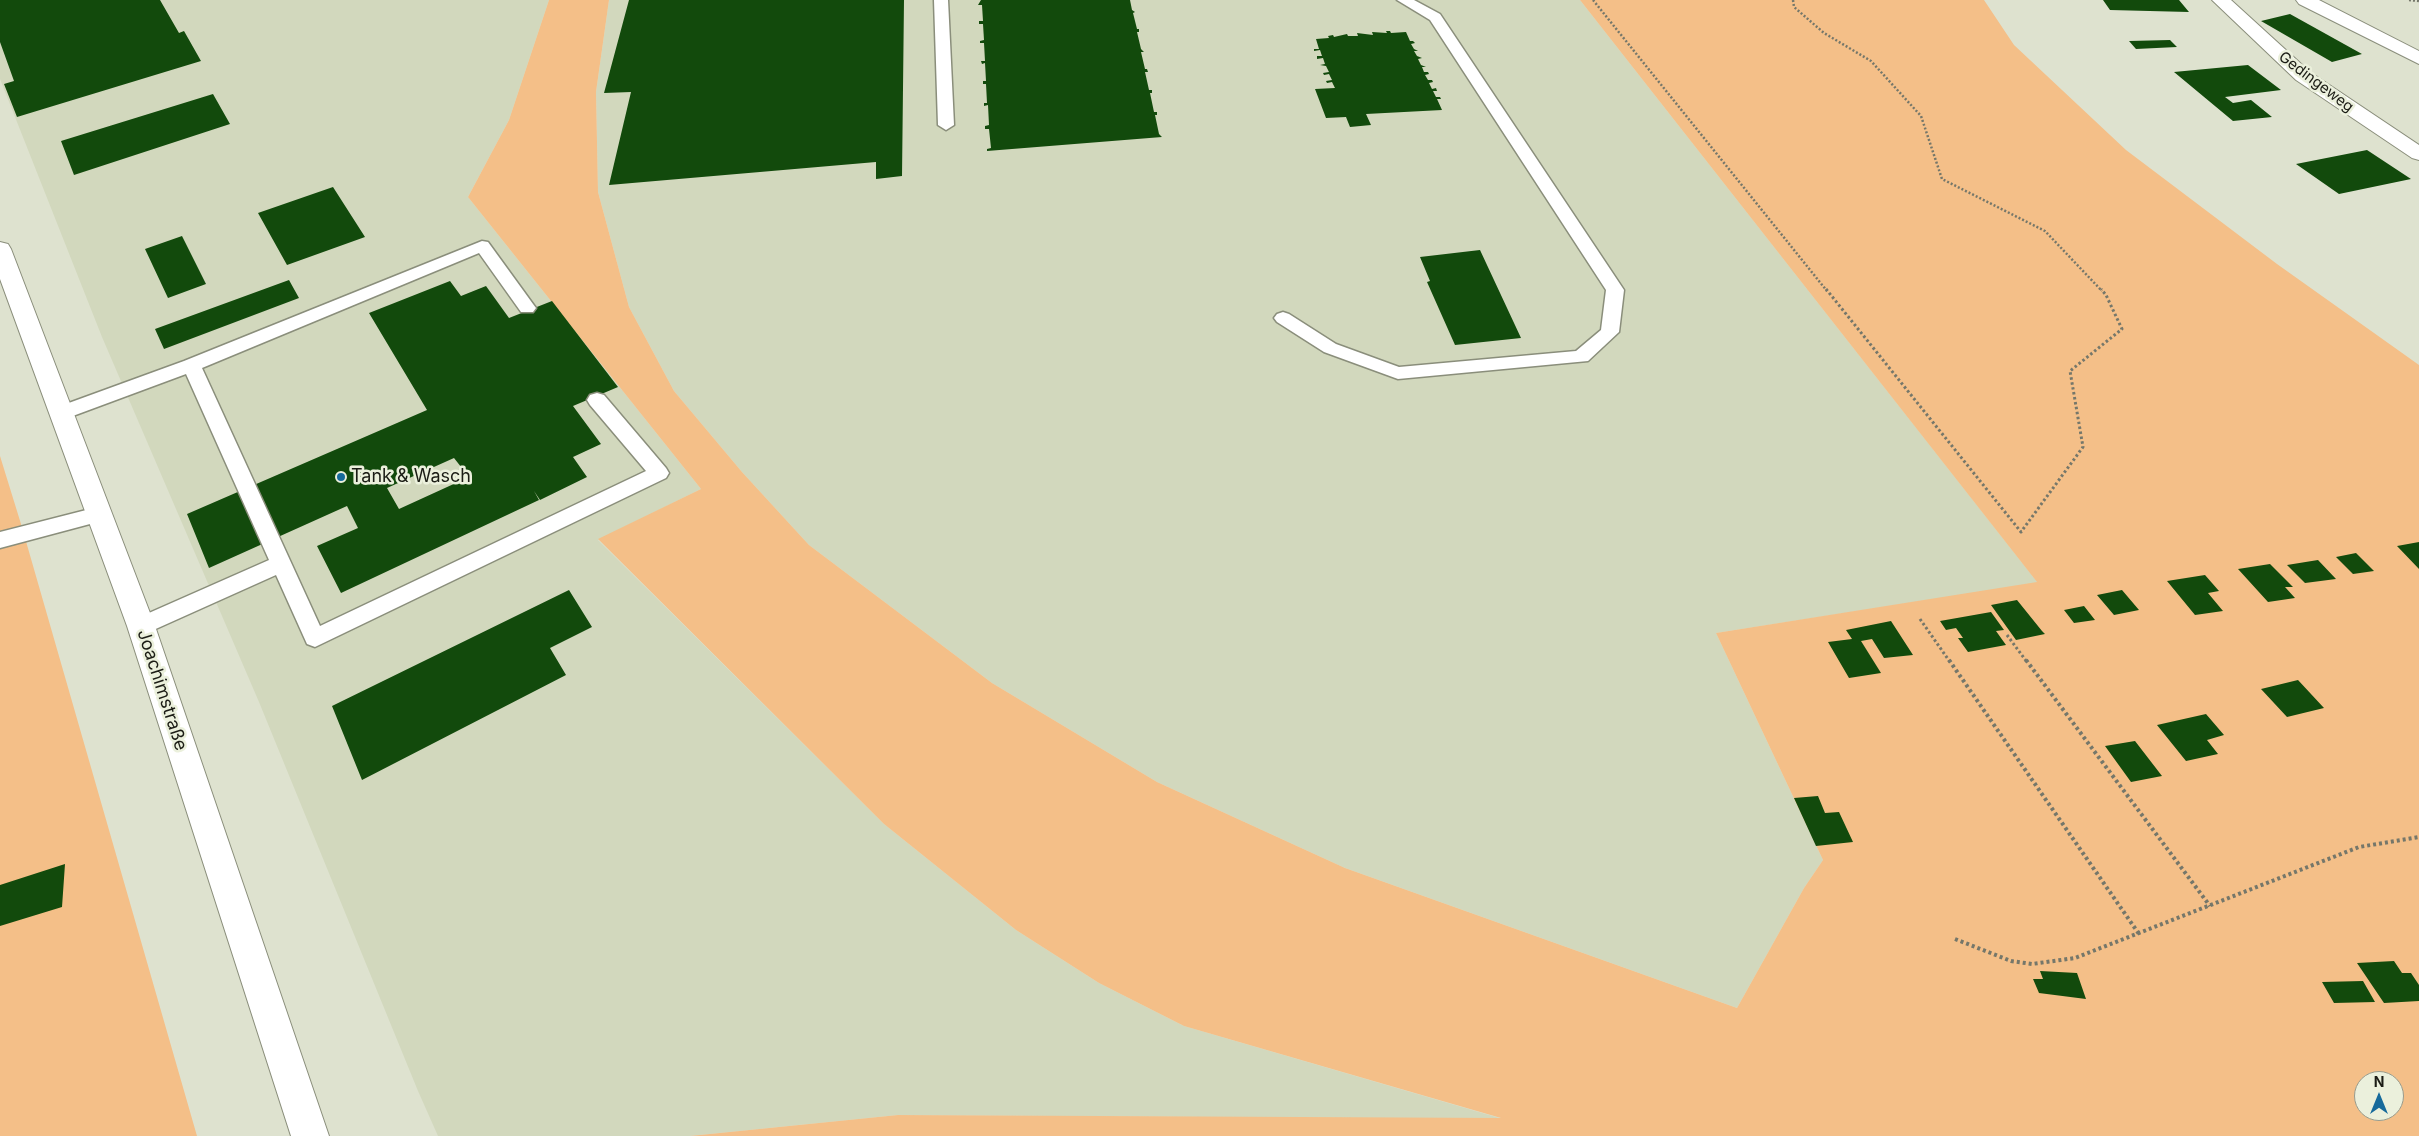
<!DOCTYPE html>
<html>
<head>
<meta charset="utf-8">
<style>
	body { margin:0 }
	#map { position:relative; width:2419px; height:1136px; overflow:hidden; background:#dee2cf; font-family:Inter,sans-serif }
	canvas { display:block }
	.north { position:absolute; left:2354px; top:1071px; width:50px; height:50px; box-sizing:border-box; background:#ebf0dc; border:1px solid #989b8c; border-radius:50%; rotate:0deg; font-size:14px; font-weight:700; line-height:20px; text-align:center; color:#1b1c15 }
	.north::after { content:''; display:block; margin:auto; width:18px; height:22px; background:#176a9b; clip-path:polygon(50% 0,100% 100%,50% 72%,0 100%) }
</style>
</head>
<body>
<div id="map">
<canvas width="2419" height="1136"></canvas>
<div class="north">N</div>
</div>
<script>
const context = document.querySelector('canvas').getContext('2d');
context.lineJoin = 'round';
function fill(path, color) { context.fillStyle = color; context.fill(path, 'evenodd'); }
const poly = rows => new Path2D(rows.map(r => 'M' + r).join(''));
function trace(path, color, width, dash) { context.strokeStyle = color; context.lineWidth = width; context.lineCap = dash ? 'butt' : 'round'; context.setLineDash(dash || []); context.stroke(path); }
function label(font, color, halo, rows, align = 'center') {
  context.font = font + ' Inter,sans-serif'; context.lineWidth = 5; context.setLineDash([]); context.textBaseline = 'middle'; context.strokeStyle = halo; context.fillStyle = color; for (const [text, x, y, turn = 0] of rows) {
    context.save(); context.translate(x, y); context.rotate((+turn || 0) * Math.PI / 180); context.textAlign = isNaN(turn) ? turn : align; if (halo) context.strokeText(text, 0, 0); context.fillText(text, 0, 0); context.restore();
  }
}
const built = poly([
	[0,0,549,0,509,120,468,197,701,489,598,540,884,824,1016,930,1099,983,1184,1026,1503,1119,898,1115,690,1136,438,1136,418,1091,259,702,102,337,0,79],
	[609,0,1580,0,2038,583,1716,633,1823,860,1804,888,1737,1008,1345,868,1157,782,992,683,809,545,742,472,674,391,629,307,598,192,596,92]
]);
const green = poly([
	[549,0,609,0,596,92,598,192,629,307,674,391,742,472,809,545,992,683,1157,782,1345,868,1737,1008,1804,888,1823,860,1716,633,2037,582,1580,0,1984,0,2014,45,2126,150,2277,264,2419,365,2419,1136,690,1136,898,1115,1501,1118,1184,1026,1099,983,1016,930,884,824,598,539,701,489,468,197,509,120],
	[2364,1081,2394,1081,2394,1111,2364,1111],
	[0,456,21,524,197,1136,0,1136]
]);
const building = poly([
	[0,0,160,0,179,33,184,31,201,61,17,117,4,84,14,81,0,42],
	[629,0,904,0,902,176,876,179,876,162,609,185,631,92,604,93],
	[981,0,1130,0,1132,10,1135,12,1133,13,1137,29,1139,29,1139,32,1137,32,1141,49,1144,52,1141,52,1145,69,1147,69,1148,72,1145,72,1149,90,1152,90,1152,93,1150,93,1154,112,1157,112,1157,115,1155,115,1159,134,1162,137,987,151,987,149,991,148,989,129,985,129,985,126,989,125,988,105,984,106,984,103,987,103,986,84,983,84,983,81,986,81,985,63,982,64,981,61,985,61,984,43,980,43,980,41,984,40,983,24,979,24,979,21,983,21,982,5,978,5],
	[2103,0,2179,0,2189,12,2110,10],
	[2290,14,2362,54,2332,62,2261,21],
	[1386,31,1390,31,1391,33,1406,32,1410,41,1413,41,1415,43,1411,44,1414,49,1418,51,1414,51,1417,56,1422,58,1418,59,1421,65,1426,67,1422,67,1424,72,1428,72,1429,74,1425,75,1428,80,1432,80,1433,82,1429,83,1432,89,1436,88,1437,91,1433,91,1436,97,1440,97,1441,99,1437,99,1442,110,1366,114,1371,125,1350,127,1346,117,1326,118,1315,89,1335,88,1332,82,1327,83,1326,81,1332,80,1329,74,1324,75,1323,73,1329,72,1326,66,1320,65,1325,64,1323,58,1317,59,1317,56,1322,56,1320,50,1314,51,1314,49,1319,49,1316,39,1329,38,1328,36,1333,35,1334,37,1347,34,1348,36,1358,36,1357,33,1373,35,1372,32,1387,33],
	[2170,40,2177,47,2136,49,2129,41],
	[2248,65,2281,90,2225,97,2233,103,2251,100,2272,117,2233,121,2174,72],
	[213,94,230,124,74,175,61,141],
	[2367,150,2411,179,2339,194,2296,164],
	[333,187,365,237,287,265,258,213],
	[182,236,206,284,168,298,145,249],
	[1480,250,1521,338,1455,345,1427,282,1430,281,1420,257],
	[289,280,299,298,164,349,155,329],
	[450,281,461,296,486,286,509,318,552,301,618,387,573,406,601,444,573,457,587,477,540,500,534,491,539,500,341,593,317,546,358,528,347,506,209,568,187,514,427,410,369,313],
	[454,458,469,477,399,509,387,488],
	[2419,542,2419,569,2397,546],
	[2356,553,2374,571,2353,574,2336,557],
	[2318,560,2336,579,2305,583,2287,565],
	[2270,564,2293,587,2285,587,2295,598,2268,602,2238,569],
	[2205,575,2219,591,2208,593,2223,611,2195,615,2167,581],
	[569,590,592,627,550,648,566,675,362,780,332,706],
	[2122,590,2139,610,2114,615,2097,595],
	[2017,600,2042,631,2045,634,2016,640,1991,605],
	[2084,606,2095,620,2074,623,2064,610],
	[1991,612,2004,630,1996,631,2006,645,1968,652,1958,638,1963,638,1956,628,1946,630,1940,621],
	[1891,621,1913,655,1884,658,1872,639,1861,641,1881,673,1849,678,1828,642,1852,639,1846,630],
	[2298,680,2324,708,2287,717,2261,689],
	[2206,714,2224,735,2207,740,2218,754,2186,761,2157,725],
	[2135,741,2162,776,2131,782,2105,746],
	[1818,796,1825,813,1839,812,1853,842,1816,846,1794,798],
	[65,864,62,907,0,926,0,885],
	[2394,961,2402,973,2411,973,2419,985,2419,1001,2384,1003,2357,963],
	[2040,971,2077,973,2086,999,2039,993,2033,979,2043,979],
	[2363,981,2375,1002,2334,1003,2322,982]
]);
const pathFar2 = poly([
	[1593,0,1827,291],
	[1793,0,1794,7,1824,33,1871,61,1921,116,1942,179,2045,231,2102,291],
	[2409,0,2419,1]
]);
const pathFar1 = poly([
	[1826,289,2021,532,2083,447,2070,371,2122,329,2106,295,2101,289],
	[1920,619,1950,662],
	[2007,635,2027,662]
]);
const path = poly([
	[1949,660,2139,934],
	[2026,660,2210,906],
	[1955,939,2011,961,2032,964,2075,958,2359,847,2419,837]
]);
const service = poly([
	[934,0,948,0,954,125,946,130,938,125,934,0],
	[1397,0,1414,0,1440,14,1624,290,1619,332,1588,361,1398,379,1324,352,1277,322,1274,318,1277,314,1283,312,1289,314,1336,344,1399,367,1576,351,1601,330,1606,290,1430,20,1397,0],
	[482,241,488,242,533,304,536,308,533,312,521,312,479,253,202,368,320,626,646,471,590,405,587,400,590,395,597,393,604,395,666,468,669,473,666,478,315,647,307,644,276,575,149,632,141,635,133,632,130,626,133,620,269,560,186,374,62,420,55,418,52,413,55,408,184,361,482,241],
	[98,507,105,510,108,515,105,520,0,548,0,532,98,507]
]);
const minor = poly([
	[2212,0,2231,0,2310,72,2419,145,2419,160,2412,158,2296,80,2212,0],
	[2296,0,2319,0,2419,51,2419,64,2299,4,2296,0]
]);
const tertiary = poly([
	[0,242,8,244,11,249,155,626,329,1136,291,1136,127,626,0,279,0,242]
]);
const markers = [
	[341,477,5,"#176a9b"]
];
const farStreetnames = [
	["Gedingeweg",2316,82,37]
];
const poiNames = [
	["Tank & Wasch",351,477]
];
const streetNames = [
	["Joachimstraße",162,690,72]
];
fill(built, '#d2d8bd');
fill(green, '#f4bf88');
fill(building, '#124a0c');
trace(service, '#8a8e7b', 3);
trace(minor, '#8a8e7b', 2);
trace(tertiary, '#8a8e7b', 2);
trace(pathFar2, '#75776a', 2.5, [2, 2]);
trace(pathFar1, '#75776a', 3, [2.5, 2.5]);
trace(path, '#75776a', 4, [3, 3]);
fill(service, '#fff');
fill(minor, '#fff');
fill(tertiary, '#fff');
for (const [x, y, r, color] of markers) { const dot = new Path2D(); dot.arc(x, y, r, 0, 2 * Math.PI); context.fillStyle = color; context.fill(dot); trace(dot, '#ebf0dc', 2); }
label('15px', '#1b1c15', '#ebf0dc', farStreetnames);
label('18px', '#1b1c15', '#ebf0dc', poiNames, 'left');
label('18px', '#1b1c15', '#ebf0dc', streetNames);
</script>
</body>
</html>
